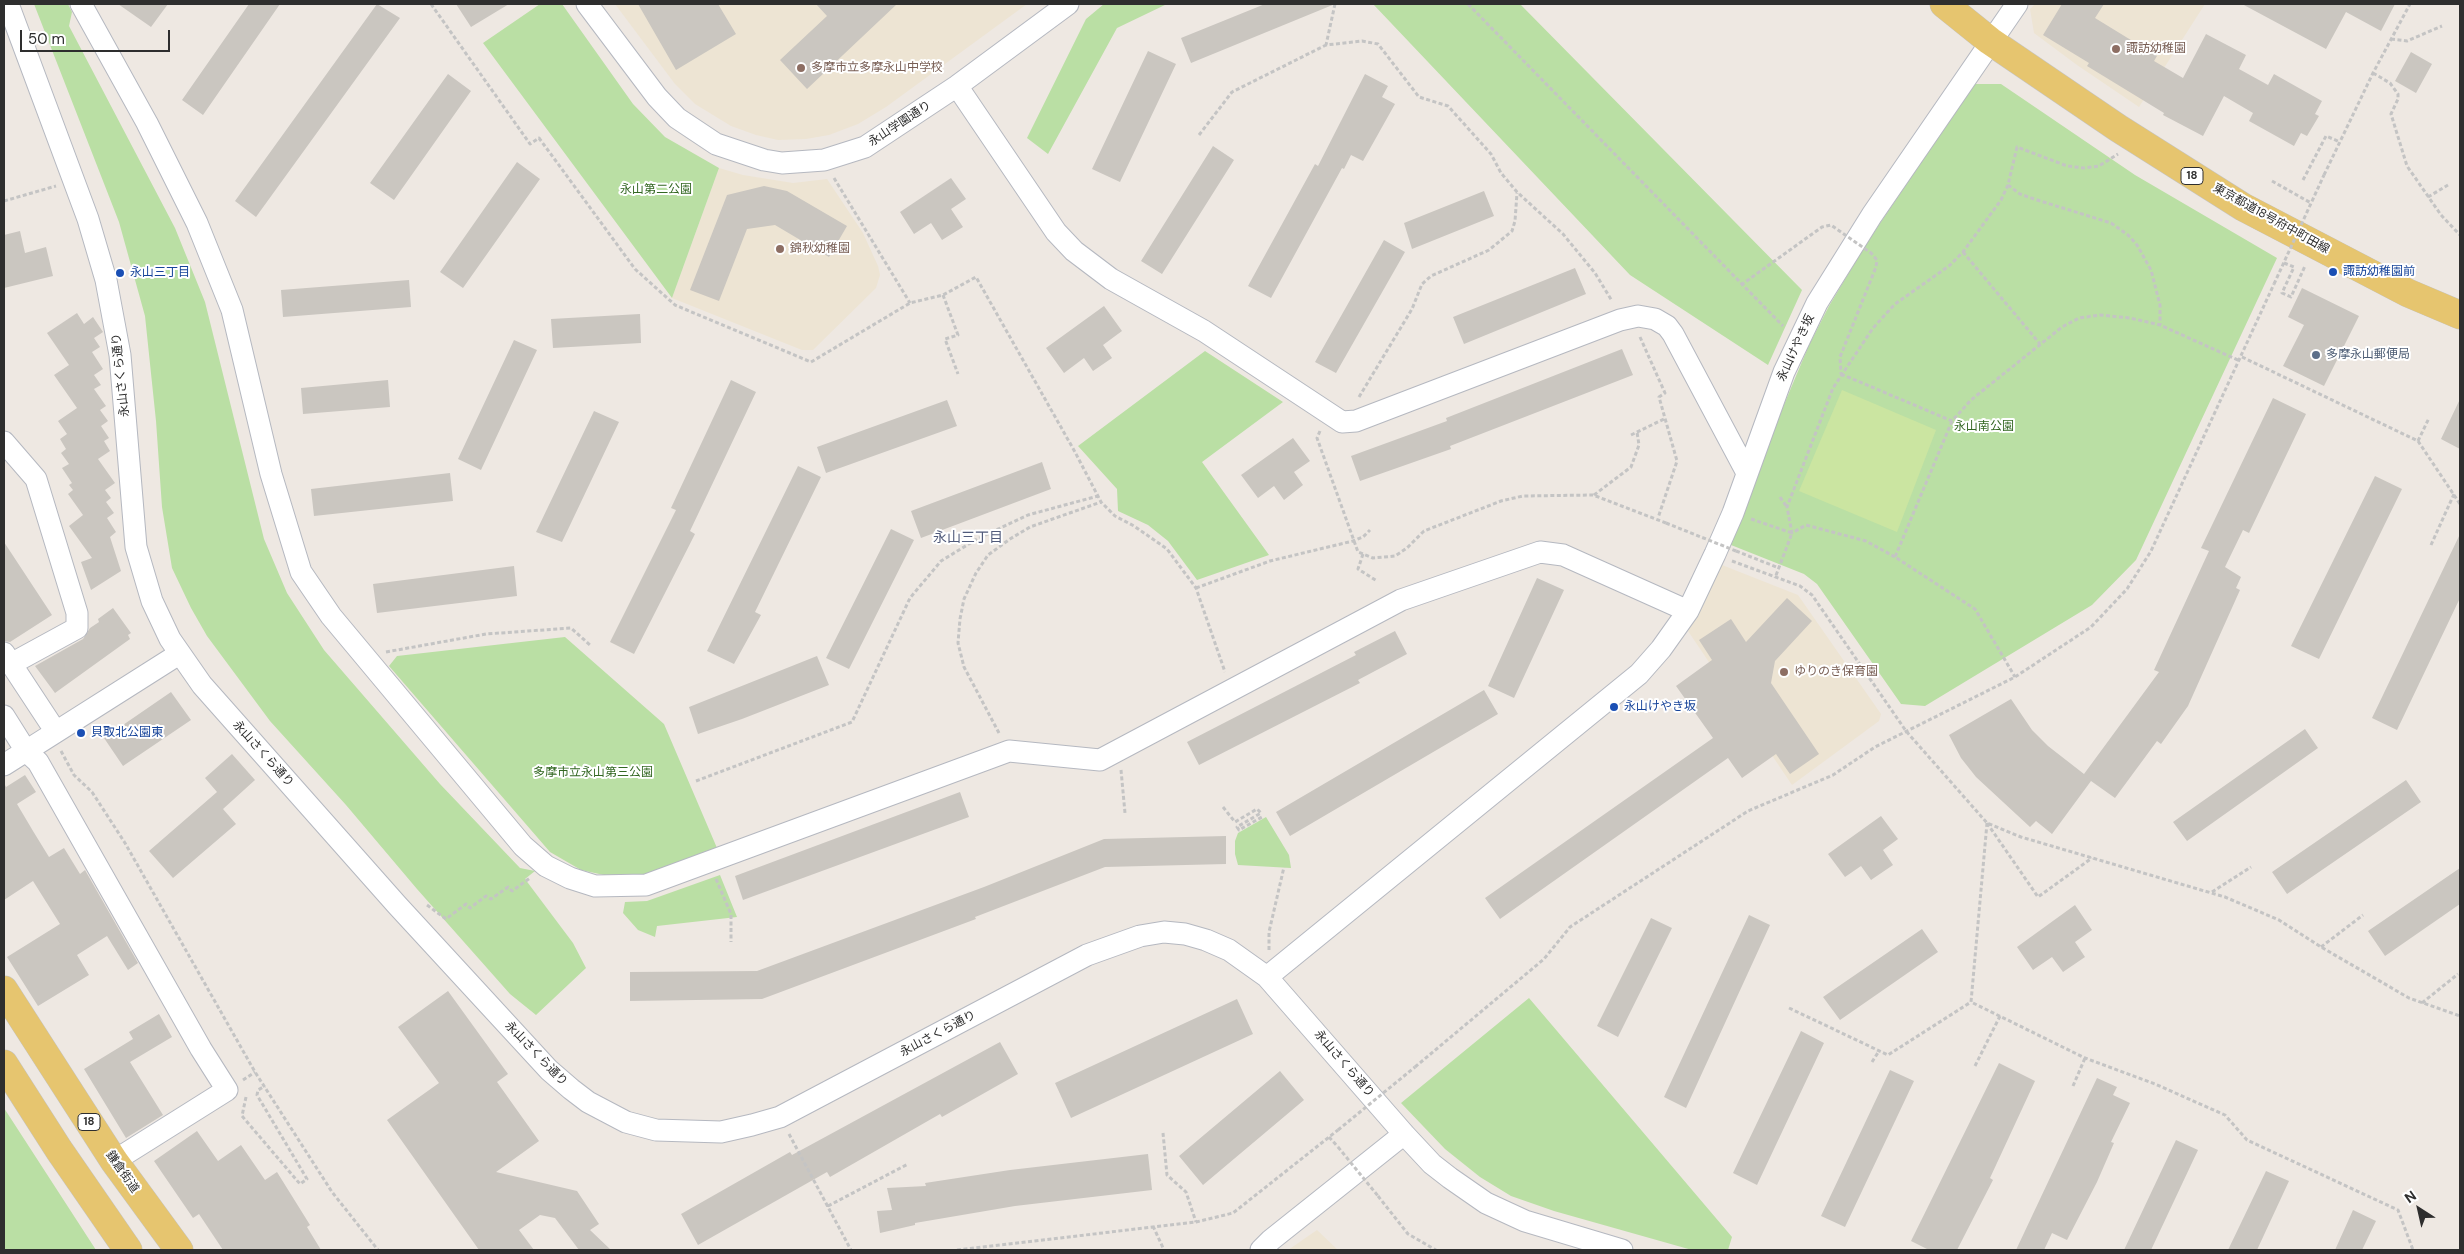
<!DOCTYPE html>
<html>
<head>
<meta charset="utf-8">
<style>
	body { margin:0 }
	#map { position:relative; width:2464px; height:1254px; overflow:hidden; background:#eee8e2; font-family:"DM Sans",sans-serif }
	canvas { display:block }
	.frame { position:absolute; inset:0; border:5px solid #2e2e2e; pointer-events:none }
	.north { position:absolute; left:2394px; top:1184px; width:50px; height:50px; -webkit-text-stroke:4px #fff; paint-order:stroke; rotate:325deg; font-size:14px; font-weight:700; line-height:20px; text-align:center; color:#2e2e2e }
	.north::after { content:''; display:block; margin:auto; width:18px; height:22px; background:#2e2e2e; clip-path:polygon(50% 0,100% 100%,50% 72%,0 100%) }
	.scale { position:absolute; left:20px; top:30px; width:150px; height:22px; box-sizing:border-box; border:2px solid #2e2e2e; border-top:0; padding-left:6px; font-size:15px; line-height:18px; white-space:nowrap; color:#2e2e2e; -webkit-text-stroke:4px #fff; paint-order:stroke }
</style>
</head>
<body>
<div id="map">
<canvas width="2464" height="1254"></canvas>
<div class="frame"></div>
<div class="north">N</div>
<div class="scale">50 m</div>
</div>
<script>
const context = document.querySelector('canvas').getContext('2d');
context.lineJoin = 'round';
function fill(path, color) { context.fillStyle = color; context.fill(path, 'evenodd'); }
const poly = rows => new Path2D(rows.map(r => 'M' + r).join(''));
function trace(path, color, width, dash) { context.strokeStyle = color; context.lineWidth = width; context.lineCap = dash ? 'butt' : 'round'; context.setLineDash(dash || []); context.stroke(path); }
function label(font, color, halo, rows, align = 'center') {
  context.font = font + ' "DM Sans","Noto Sans JP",sans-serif'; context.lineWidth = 4; context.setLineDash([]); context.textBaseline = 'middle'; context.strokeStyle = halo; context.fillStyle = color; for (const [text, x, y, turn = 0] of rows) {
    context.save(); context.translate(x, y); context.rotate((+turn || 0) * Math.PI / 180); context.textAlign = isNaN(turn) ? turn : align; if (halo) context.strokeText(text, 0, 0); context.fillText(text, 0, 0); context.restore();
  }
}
const education = poly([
	[615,4,1027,4,886,107,858,124,829,135,806,139,778,140,756,135,731,126,695,104,675,84],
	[2035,4,2205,4,2139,107,2077,65,2034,33,2030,9],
	[719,168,743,175,793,183,827,179,863,233,878,266,880,275,876,288,813,350,802,350,672,298],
	[1722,565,1798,595,1881,714,1879,721,1792,785,1688,631],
	[1317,1230,1338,1250,1288,1250]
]);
const green = poly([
	[34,4,68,4,72,12,69,26,175,228,205,302,264,539,287,593,324,650,440,784,520,868,535,871,525,879,573,943,586,968,536,1015,510,994,417,889,346,805,270,721,207,636,191,608,172,568,162,507,156,421,145,316,119,222],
	[540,4,562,4,633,104,665,137,719,168,672,298,483,43],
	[1104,4,1167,4,1117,28,1048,154,1027,138,1086,19],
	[1373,4,1520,4,1802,290,1768,365,1630,275],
	[1974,84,2001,84,2135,175,2277,258,2136,560,2092,605,1925,706,1901,704,1817,584,1804,574,1726,543,1809,345,1829,306,1866,244],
	[1205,351,1283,402,1202,462,1269,555,1197,580,1168,541,1148,525,1118,511,1117,489,1078,446],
	[565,637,664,724,717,848,645,875,613,877,581,870,550,852,389,666,397,656],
	[1266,817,1289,855,1291,868,1238,865,1235,854,1235,841,1238,833],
	[720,875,737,917,657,926,655,937,638,930,623,913,625,902,647,901],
	[1529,998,1732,1237,1728,1250,1692,1250,1554,1211,1511,1196,1480,1177,1445,1149,1401,1103],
	[4,1108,96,1250,4,1250]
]);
const pitch = poly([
	[1842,390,1936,430,1897,532,1799,491]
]);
const building = poly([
	[118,4,168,4,151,27],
	[249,4,280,4,203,115,182,100],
	[377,4,400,18,256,217,235,201],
	[456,4,509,4,471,27],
	[638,4,718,4,736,34,676,70],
	[816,4,897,4,807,89,780,60,827,16],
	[1265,4,1335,4,1191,63,1181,38],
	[2062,4,2104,4,2095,18,2157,56,2154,61,2183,78,2206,34,2246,55,2239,69,2268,85,2274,74,2322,101,2315,114,2319,116,2307,136,2301,133,2294,146,2249,121,2253,113,2224,96,2203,136,2163,115,2164,113,2087,66,2089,63,2043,35],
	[2242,4,2395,4,2381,31,2346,12,2326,49],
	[1148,51,1176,64,1120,182,1092,169],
	[2411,52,2432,64,2416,93,2395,81],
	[448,74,471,91,394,200,370,183],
	[1365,74,1388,86,1382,97,1395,104,1363,161,1351,155,1344,169,1342,168,1271,298,1248,286,1315,164,1318,166],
	[1213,146,1234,160,1162,274,1141,261],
	[517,162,540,179,463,288,440,272],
	[951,178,966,199,951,209,963,227,942,240,931,223,914,234,900,212],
	[764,186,787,191,847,226,829,257,775,225,747,229,719,301,690,290,727,195],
	[1484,191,1494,216,1412,249,1404,223],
	[20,231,25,253,46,247,53,276,4,288,4,235],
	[1384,240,1405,252,1336,373,1315,362],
	[1575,268,1586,294,1464,344,1453,317],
	[409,280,411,307,283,317,281,290],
	[2302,288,2359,316,2324,386,2283,366,2304,325,2288,317],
	[1104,306,1122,331,1103,345,1112,358,1093,371,1084,358,1064,373,1046,348],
	[77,313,84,324,93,317,103,332,94,338,100,347,92,352,103,369,94,375,101,385,94,389,106,406,100,410,108,421,101,426,109,438,104,441,110,451,98,459,115,483,105,490,111,498,106,502,114,513,107,518,116,532,110,537,121,571,91,590,81,562,92,558,69,526,83,515,68,494,73,490,69,485,72,483,62,468,69,464,61,453,66,449,60,439,67,434,58,421,77,408,54,375,69,365,47,333],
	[640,314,641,343,553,348,551,319],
	[514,340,537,350,481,470,458,459],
	[1622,349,1633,375,1450,446,1451,449,1360,481,1351,456,1447,421,1446,418],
	[388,380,390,407,303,414,301,388],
	[731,380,756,392,690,531,695,534,634,654,610,642,676,510,671,508],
	[2273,398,2306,414,2249,533,2243,530,2225,567,2241,577,2236,588,2240,590,2188,706,2161,744,2157,741,2115,798,2091,781,2052,834,2036,821,2030,827,1976,777,1961,758,1949,735,2011,699,2032,730,2048,746,2084,774,2159,672,2154,670,2209,551,2201,548],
	[2460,399,2460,449,2441,439],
	[947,400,957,426,826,473,817,447],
	[594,411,619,422,562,542,536,532],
	[1293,438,1310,461,1294,472,1303,485,1284,500,1274,486,1258,498,1241,475],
	[1042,462,1051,489,921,538,911,511],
	[798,466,821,477,755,612,761,615,734,664,707,651],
	[450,473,453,501,314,516,311,489],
	[2375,476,2402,489,2319,659,2291,646],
	[891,529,914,540,849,669,826,658],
	[2460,534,2460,598,2397,730,2372,718],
	[4,542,52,615,10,642,4,641],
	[514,566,517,596,377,613,373,584],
	[1537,578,1564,590,1514,698,1488,686],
	[1787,598,1812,621,1775,661,1771,683,1819,754,1790,774,1776,754,1742,778,1728,758,1500,919,1485,898,1713,738,1676,686,1712,660,1699,640,1731,619,1746,642],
	[113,608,131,633,128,635,130,639,55,693,35,666,83,639,90,628,99,622,98,619],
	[1395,631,1407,654,1358,680,1360,683,1199,765,1187,742,1356,655,1354,652],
	[817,656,829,685,742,719,698,734,689,707],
	[1484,690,1498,714,1290,836,1276,812],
	[171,692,191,720,123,766,104,738],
	[2305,729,2318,748,2187,841,2173,822],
	[232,754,255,780,223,809,236,824,173,878,149,851,217,792,205,778],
	[25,775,36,792,17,804,33,831,49,857,64,848,80,874,85,870,138,963,128,970,107,936,77,955,89,975,38,1006,7,957,60,924,33,881,4,900,4,783,6,787],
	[2406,780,2421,802,2287,894,2272,872],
	[960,792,969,817,743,900,735,876],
	[1881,816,1898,839,1883,850,1893,865,1871,880,1861,866,1845,877,1828,854],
	[1226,836,1226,864,1105,867,975,917,976,919,762,999,630,1001,630,972,757,971,984,887,1104,839],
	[2460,868,2460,904,2385,956,2368,931],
	[2075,905,2092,930,2075,942,2085,957,2063,972,2052,957,2033,970,2017,947],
	[1749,915,1770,925,1686,1108,1664,1097],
	[1651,918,1672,928,1618,1037,1597,1026],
	[1922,929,1938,952,1840,1020,1823,997],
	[448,991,508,1074,497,1082,539,1141,496,1172,577,1191,599,1224,590,1230,611,1250,579,1250,555,1218,540,1215,519,1230,534,1250,479,1250,387,1120,439,1083,398,1027],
	[1237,999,1253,1034,1071,1118,1055,1083],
	[159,1014,172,1037,130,1062,163,1115,126,1138,84,1069,133,1039,129,1032],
	[1801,1031,1824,1043,1757,1185,1733,1173],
	[1000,1042,1018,1074,942,1117,940,1114,830,1177,827,1172,698,1245,681,1214,790,1152,792,1155],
	[1999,1063,2035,1081,1990,1178,1993,1180,1957,1250,1929,1250,1911,1241],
	[1890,1070,1914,1081,1845,1227,1821,1216],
	[1280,1071,1304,1100,1203,1185,1179,1156],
	[2097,1078,2117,1087,2113,1095,2130,1103,2111,1142,2114,1143,2097,1182,2067,1240,2052,1233,2044,1250,2016,1250],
	[197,1131,218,1161,241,1145,265,1180,277,1172,310,1225,307,1227,321,1250,223,1250,199,1214,193,1218,154,1161],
	[2176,1140,2198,1150,2151,1250,2124,1250],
	[1148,1154,1152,1190,1015,1206,915,1223,915,1225,880,1233,877,1211,892,1210,887,1188,926,1186,925,1183,1010,1170],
	[2266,1171,2289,1181,2257,1250,2228,1250],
	[2353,1210,2376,1221,2362,1250,2335,1250]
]);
const path = poly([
	[431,4,530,144,539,138,635,269,675,305,811,362,910,303,943,295,976,277,1075,452,1101,502,1115,516,1134,526,1167,549,1196,588,1225,672],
	[1335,4,1326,45,1362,41,1378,44,1419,97,1448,106,1491,154,1501,173,1517,192,1563,234,1595,273,1612,301],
	[1468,4,1783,326],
	[2391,39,2407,41,2442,26],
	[2373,73,2390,83,2398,94,2398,99,2391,114,2407,166,2441,215,2460,235],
	[1199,135,1232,92,1326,45],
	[2324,175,2373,73,2410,4],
	[834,178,910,303],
	[2303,180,2326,136,2340,142],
	[2272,181,2311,203],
	[2008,185,2020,194,2034,199,2111,223,2128,235,2137,245,2151,270,2160,305,2160,325],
	[2428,197,2448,185],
	[4,201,56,186],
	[1963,252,2040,344],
	[2284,263,2294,267,2282,293,2291,297,2305,266],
	[943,295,958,335,945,339,958,374],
	[1640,337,1665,393,1659,397,1677,461,1658,518],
	[2242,357,2418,441,2460,504],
	[1841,374,1952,421,1971,400,2062,327,2079,318,2100,315,2130,318,2160,325,2240,361],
	[1359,397,1412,309,1422,284,1431,276,1489,250,1512,231,1515,221,1517,193],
	[1952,421,1895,557,1975,609,2015,677],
	[1320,431,1317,438,1358,552,1373,558,1395,556,1407,548,1424,531,1501,501,1523,496,1593,495,1666,523],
	[1631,435,1664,419],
	[2418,441,2429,418],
	[1594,495,1631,467,1639,445,1637,432],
	[1780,497,1787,507],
	[1751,519,1792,533,1775,578],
	[2431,545,2454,494],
	[1736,551,1779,568],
	[1363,554,1358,569,1377,581],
	[1895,557,1866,541,1806,525,1792,533,1787,507,1833,388,1873,328,1895,304,1949,266,1963,252,2001,200,2008,185,2017,147,2067,166,2084,168,2099,166,2118,154],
	[1732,561,1800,586,1812,595,1906,731,1987,823,2021,837,2225,897,2279,920,2321,947,2409,998,2460,1016],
	[1196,588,1270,561,1353,541,1363,537,1370,530],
	[386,652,486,634,571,628,590,645],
	[999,733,964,667,958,643,960,619,964,599,976,573,988,555,1010,539,1030,527,1101,502],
	[61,751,74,775,92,792,125,843,255,1072,332,1192,378,1250],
	[1121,770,1125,813],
	[696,781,852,722,910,598,941,561,977,539,1028,515,1098,496],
	[1223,807,1235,822,1257,809,1261,813,1237,827,1239,830,1262,817,1263,819],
	[1987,823,1971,1002,2085,1058,2155,1084,2225,1115,2247,1140,2398,1210,2413,1250],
	[1987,823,2038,897,2092,858],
	[716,879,731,914,731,942],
	[2212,892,2251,867],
	[427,905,446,919,466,904,470,908,486,896,491,899,508,887,512,891,530,878],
	[2321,947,2363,915],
	[1269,950,1269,932,1284,867],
	[2422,1003,2458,974],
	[1789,1008,1888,1055,1971,1002],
	[1872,1062,1879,1051],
	[1975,1066,2000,1016],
	[1415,1067,1544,959,1570,927,1748,811,1833,775,1875,747,2015,677,2091,627,2127,589,2151,551,2274,284],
	[243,1080,255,1072],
	[2073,1086,2085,1058],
	[246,1097,242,1116,300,1184,307,1179,257,1095,258,1090,265,1086],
	[1163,1133,1167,1175,1186,1192,1196,1222],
	[789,1134,851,1250],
	[1329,1137,1338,1147],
	[1378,1196,1408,1234,1436,1250],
	[828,1206,908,1164],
	[1153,1226,1164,1250],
	[957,1250,1196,1222,1233,1213,1338,1130]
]);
const minor = poly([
	[8,4,88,219,106,280,120,355,136,547,152,601,170,639,202,685,397,905,549,1070,571,1089,588,1102,626,1122,656,1130,721,1132,752,1125,780,1117,1087,955,1140,936,1164,932,1185,934,1206,940,1229,950,1267,977,1404,1134,1432,1164,1450,1178,1486,1203,1525,1221,1622,1250],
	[81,4,147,123,197,223,232,310,271,474,301,572,331,616,523,846,546,866,570,878,595,886,646,885,1009,751,1100,760,1401,600,1540,552,1563,555,1688,611],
	[587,4,657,97,677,118,716,144,764,160,782,163,824,160,865,147,957,86,1068,4],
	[957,86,1056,232,1074,251,1111,279,1204,331,1342,422,1356,421,1620,320,1638,316,1655,319,1667,326,1673,334,1746,471],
	[4,442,36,479,77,613,77,628,11,664],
	[4,653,56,732],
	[4,716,26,751,38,762,201,1049,227,1090,114,1161],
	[4,765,179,654],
	[1267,977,1639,674,1661,649,1688,611,1715,554,1733,513,1784,372,1817,303,1872,215,2017,4],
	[1261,1250,1271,1240,1404,1134]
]);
const major = poly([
	[1944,4,1990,41,2118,128,2243,207,2408,293,2460,315],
	[4,990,114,1161,179,1250],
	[4,1064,59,1150,128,1250]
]);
const pathBridge = poly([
	[2274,284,2324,175],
	[1741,285,1822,227,1831,225,1871,253,1877,260,1876,267,1840,357,1841,374],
	[1666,523,1736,551],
	[1338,1130,1415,1067],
	[1338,1147,1378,1196]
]);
const markers = [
	[2116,49,5,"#8d6e63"],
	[801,68,5,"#8d6e63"],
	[780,249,5,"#8d6e63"],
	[2333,272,5,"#1a4fb4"],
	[120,273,5,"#1a4fb4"],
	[2316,355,5,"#5c6f8a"],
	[1784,672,5,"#8d6e63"],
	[1614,707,5,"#1a4fb4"],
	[81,733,5,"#1a4fb4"]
];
const shields = [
	[2192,176,22],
	[89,1122,22]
];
const shieldNames = [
	["18",2192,176],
	["18",89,1122]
];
const educationNames = [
	["諏訪幼稚園",2126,49],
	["多摩市立多摩永山中学校",811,68],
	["錦秋幼稚園",790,249],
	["ゆりのき保育園",1794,672]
];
const streetNames = [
	["永山学園通り",900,124,-33],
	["東京都道18号府中町田線",2271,219,29],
	["永山けやき坂",1796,348,-65],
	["永山さくら通り",121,375,-96],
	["永山さくら通り",263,754,48],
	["永山さくら通り",938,1034,-28],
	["永山さくら通り",536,1054,46],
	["永山さくら通り",1344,1064,49],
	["鎌倉街道",122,1172,55]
];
const parkNames = [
	["永山第二公園",656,190],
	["永山南公園",1984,427],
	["多摩市立永山第三公園",593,773]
];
const transitNames = [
	["諏訪幼稚園前",2343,272],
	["永山三丁目",130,273],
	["永山けやき坂",1624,707],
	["貝取北公園東",91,733]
];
const serviceNames = [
	["多摩永山郵便局",2326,355]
];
const neighbourhoodNames = [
	["永山三丁目",968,538]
];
fill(education, '#ede4d3');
fill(green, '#badfa4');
fill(pitch, '#cbe5a1');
fill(building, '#cac6c0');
trace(minor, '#b5b8c0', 23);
trace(major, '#c4c4c4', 29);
trace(path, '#c4c4c4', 3, [4, 2.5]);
trace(minor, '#fff', 21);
trace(major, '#e6c56f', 28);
trace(pathBridge, '#c4c4c4', 3, [4, 2.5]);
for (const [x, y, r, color] of markers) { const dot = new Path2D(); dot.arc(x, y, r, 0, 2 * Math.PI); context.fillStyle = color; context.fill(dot); trace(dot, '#fff', 2); }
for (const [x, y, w] of shields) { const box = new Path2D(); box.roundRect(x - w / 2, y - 8.5, w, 17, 4); context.fillStyle = '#fff'; context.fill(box); trace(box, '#2e2e2e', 1); }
label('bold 11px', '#2e2e2e', null, shieldNames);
label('12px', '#785e54', '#fff', educationNames, 'left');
label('12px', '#2e2e2e', '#fff', streetNames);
label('12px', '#336722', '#fff', parkNames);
label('12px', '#164399', '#fff', transitNames, 'left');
label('12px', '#4e5e75', '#fff', serviceNames, 'left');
label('14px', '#515b7b', '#fff', neighbourhoodNames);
</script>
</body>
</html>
